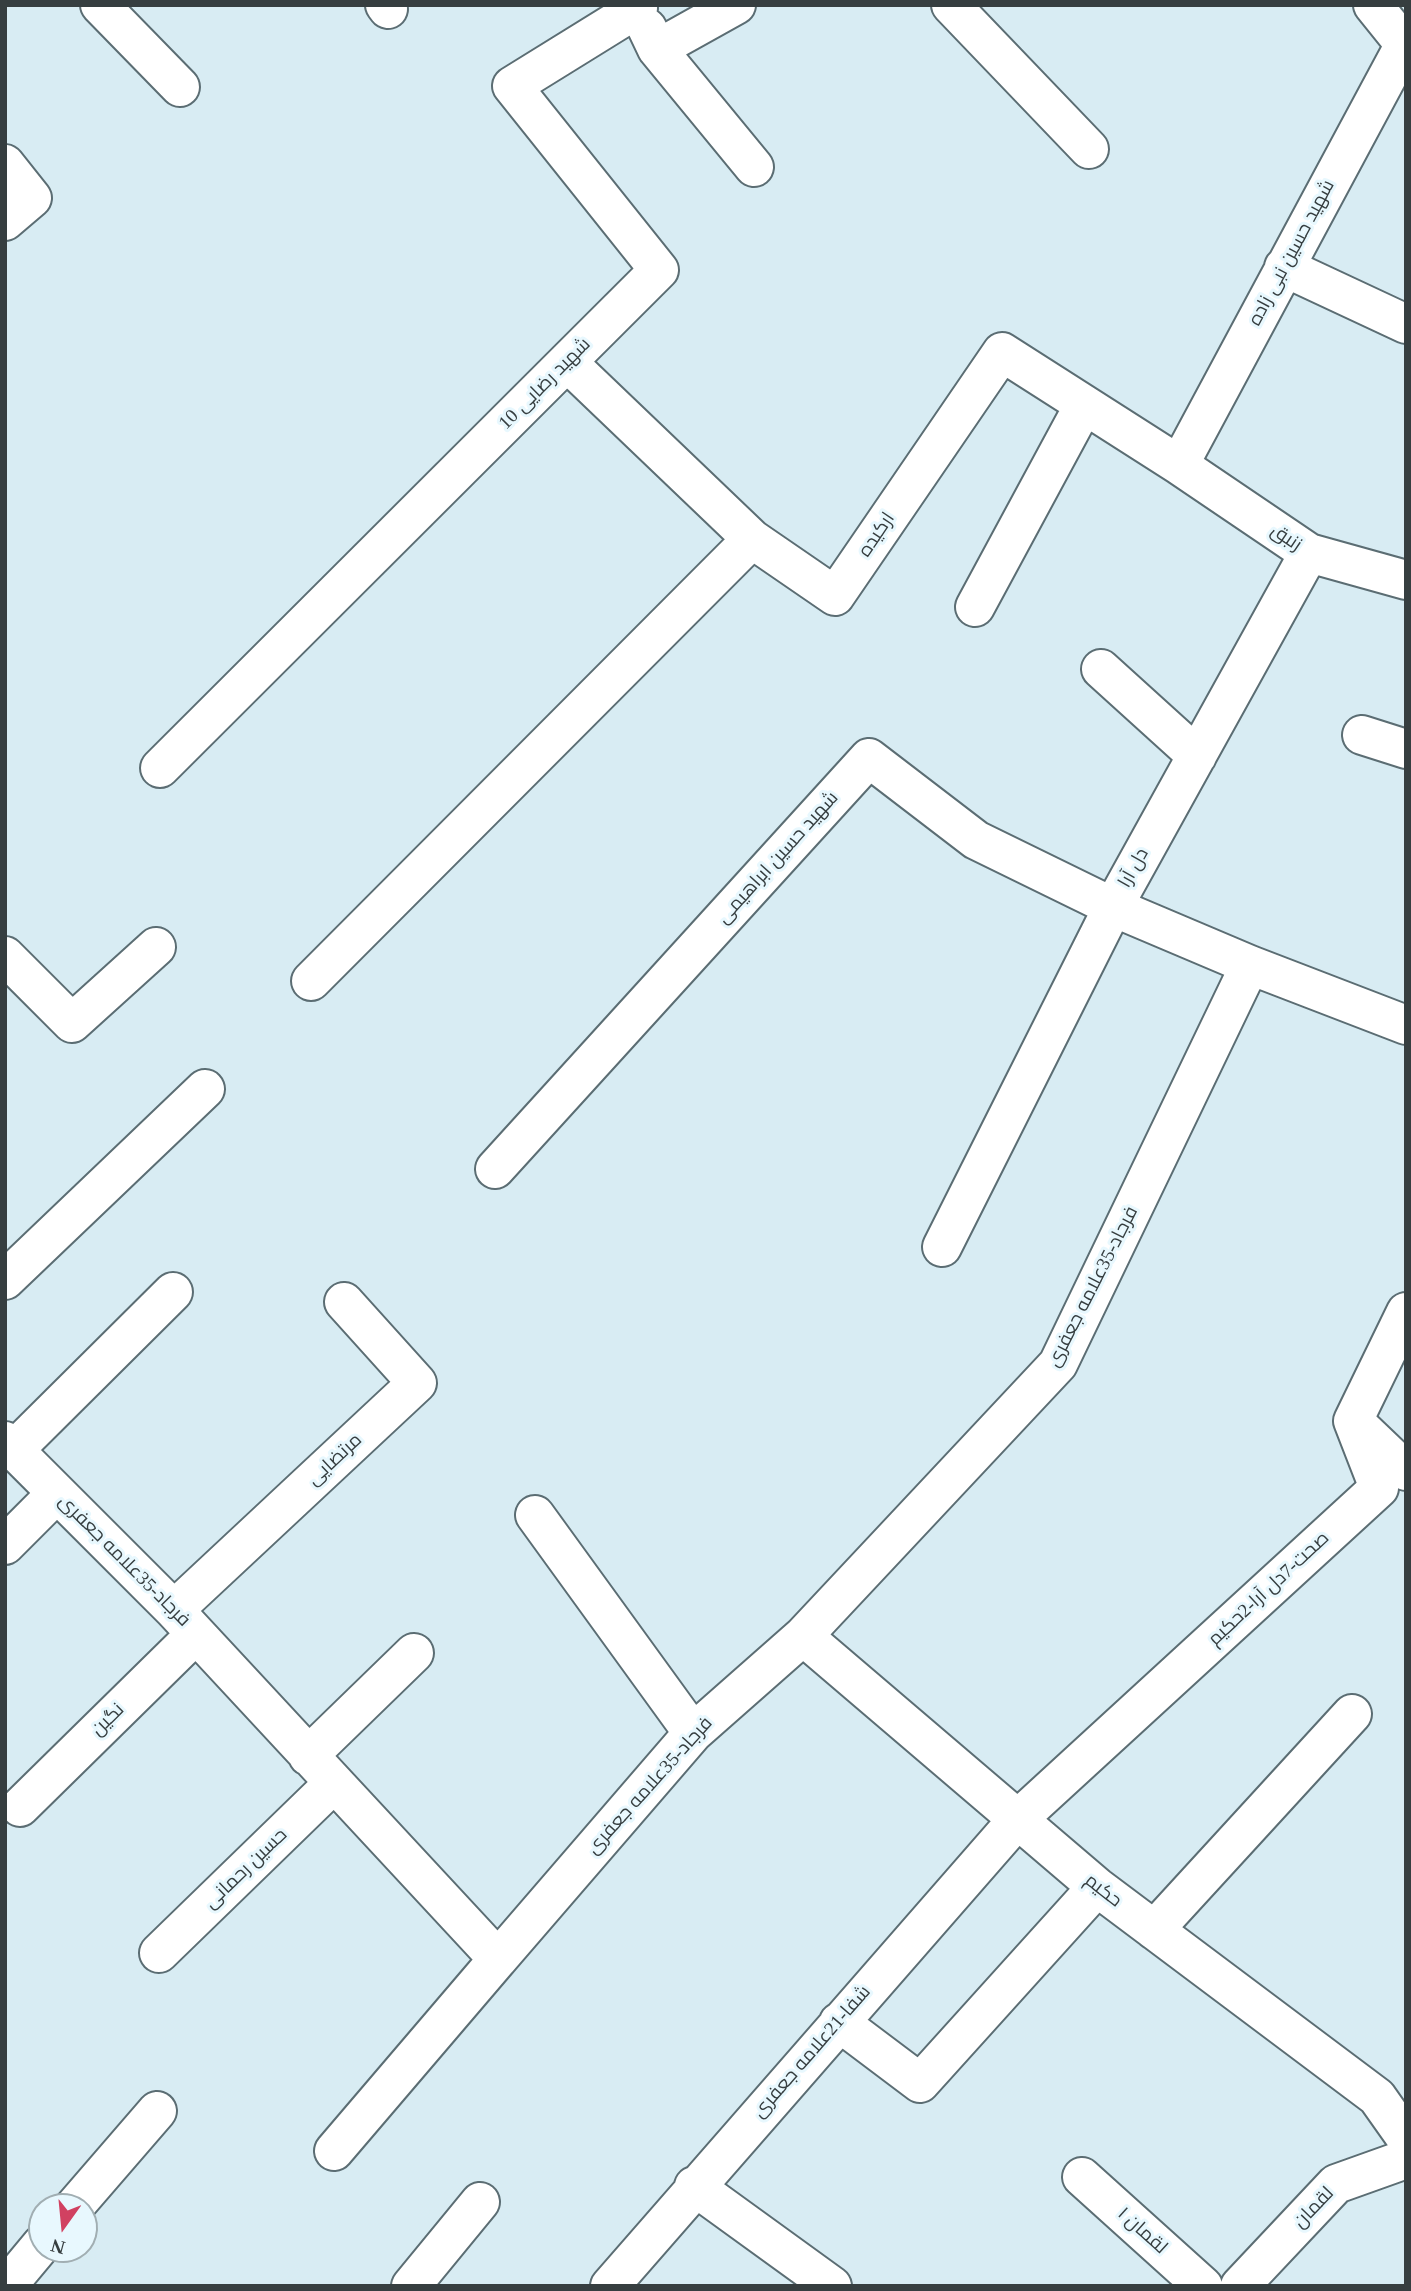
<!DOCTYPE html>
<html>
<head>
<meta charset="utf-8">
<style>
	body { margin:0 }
	#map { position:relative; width:1411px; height:2291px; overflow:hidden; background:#d8ecf3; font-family:"Times New Roman",serif }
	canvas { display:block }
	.frame { position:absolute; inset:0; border:7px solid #363e40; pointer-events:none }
	.north { position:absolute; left:28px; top:2193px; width:70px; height:70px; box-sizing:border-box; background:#e8f8fe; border:2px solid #a1aeb2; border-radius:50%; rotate:195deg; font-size:19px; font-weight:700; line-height:28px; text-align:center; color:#363e40 }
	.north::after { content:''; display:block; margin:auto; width:24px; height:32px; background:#d14161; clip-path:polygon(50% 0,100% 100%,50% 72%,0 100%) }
</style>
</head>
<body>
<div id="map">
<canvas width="1411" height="2291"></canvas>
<div class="frame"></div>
<div class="north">N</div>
</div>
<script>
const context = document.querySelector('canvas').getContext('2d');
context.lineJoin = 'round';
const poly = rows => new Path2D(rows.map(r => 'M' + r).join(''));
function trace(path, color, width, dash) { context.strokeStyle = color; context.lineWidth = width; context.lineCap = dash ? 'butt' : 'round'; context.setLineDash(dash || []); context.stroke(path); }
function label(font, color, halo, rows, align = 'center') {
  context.font = font + ' "Times New Roman",Cairo,serif'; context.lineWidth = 6; context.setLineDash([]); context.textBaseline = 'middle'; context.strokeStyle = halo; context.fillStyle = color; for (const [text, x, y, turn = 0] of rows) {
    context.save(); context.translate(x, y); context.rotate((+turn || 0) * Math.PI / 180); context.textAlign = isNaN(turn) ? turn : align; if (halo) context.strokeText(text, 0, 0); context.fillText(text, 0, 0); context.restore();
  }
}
const minor = poly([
	[100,5,180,87],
	[385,5,388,9],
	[951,5,1089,149],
	[1373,5,1406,46],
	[647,28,657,49,736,5],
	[657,49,754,167],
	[5,164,32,198,5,221],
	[1284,267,1406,324],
	[567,362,752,539,835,596,1002,352,1179,465,1309,553,1406,580],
	[1179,465,1406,42],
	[1309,553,1113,907,1250,965,1406,1025],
	[975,607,1084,405],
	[1101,669,1197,756],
	[1362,735,1406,749],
	[160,768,659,270,512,86,638,8],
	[5,956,72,1023,156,947],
	[311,981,752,539],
	[495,1169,869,758,976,840,1113,907,942,1247],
	[5,1280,205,1089],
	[1362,1429,1406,1471],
	[5,1441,174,1610,498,1959,693,1733,803,1636,1058,1364,1250,965],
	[14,1450,173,1292],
	[535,1515,693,1733],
	[5,1545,57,1493],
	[174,1610,417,1383,344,1302],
	[803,1636,1097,1887,1377,2097,1406,2138],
	[308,1756,414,1653],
	[20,1807,196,1634],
	[1154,1930,1352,1714],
	[159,1953,333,1784],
	[839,2022,920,2083,1097,1887],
	[334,2151,498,1959],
	[1082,2177,1203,2286],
	[694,2186,832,2286],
	[74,2207,157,2111],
	[7,2286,42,2244],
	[411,2286,480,2202],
	[610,2286,1017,1820,1379,1488,1353,1421,1406,1312],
	[1240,2286,1336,2184,1406,2159]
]);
const streetNames = [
	["شهید حسین نبی زاده",1292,253,-62],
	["شهید رضایی 10",545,384,-45],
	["ارکیده",877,535,-56],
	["زنبق",1286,538,34],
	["شهید حسین ابراهیمی",778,858,-48],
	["دل آرا",1134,868,-61],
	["فرجاد-35علامه جعفری",1093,1287,-63],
	["مرتضایی",335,1460,-43],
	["فرجاد-35علامه جعفری",124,1561,45],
	["صحت-7دل آرا-2حکیم",1269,1589,-43],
	["نگین",108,1720,-45],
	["فرجاد-35علامه جعفری",650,1786,-48],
	["حسین رحمانی",246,1869,-44],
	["حکیم",1103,1891,38],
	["شفا-21علامه جعفری",812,2052,-49],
	["لقمان",1314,2208,-46],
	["لقمان ۱",1142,2231,42]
];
trace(minor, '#5b6d73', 42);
trace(minor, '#fff', 38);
label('19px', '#363e40', '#e8f8fe', streetNames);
</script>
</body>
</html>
